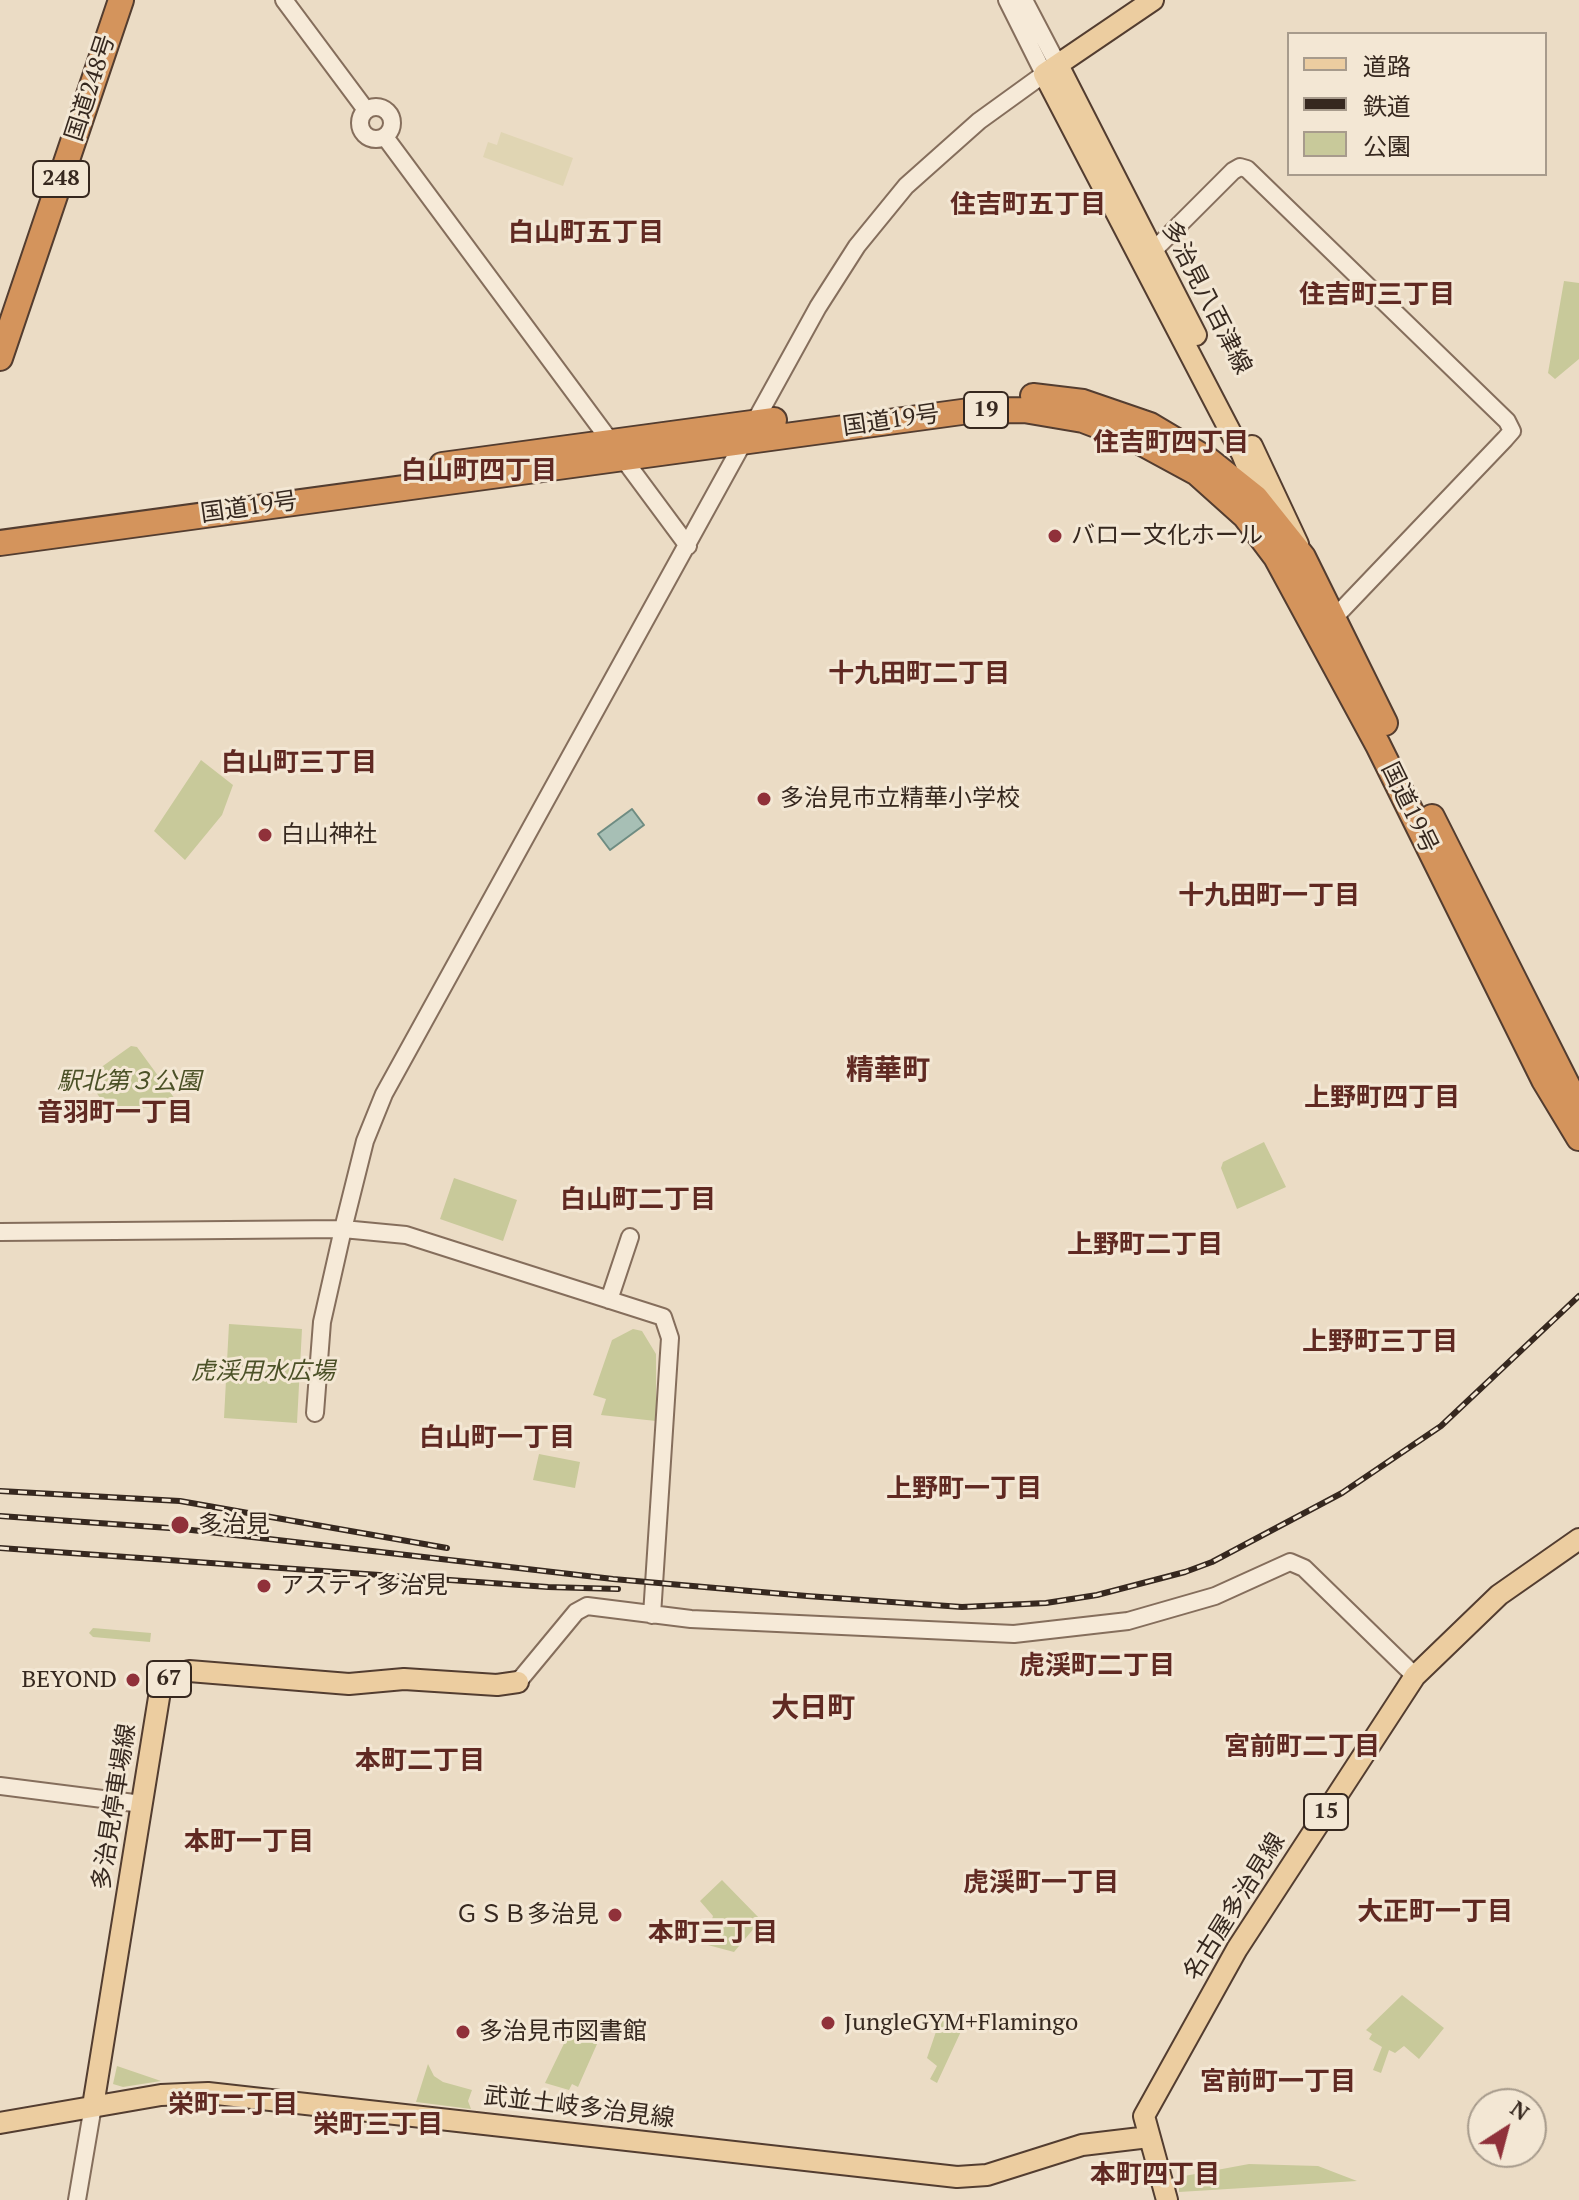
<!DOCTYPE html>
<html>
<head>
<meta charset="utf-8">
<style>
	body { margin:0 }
	#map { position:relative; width:1579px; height:2200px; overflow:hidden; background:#ebdcc5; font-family:"PT Serif","Noto Sans JP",serif }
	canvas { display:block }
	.legend { position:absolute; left:1287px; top:32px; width:260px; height:144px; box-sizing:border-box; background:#f3e7d4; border:2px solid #a79b8c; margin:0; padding:10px 14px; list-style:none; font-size:24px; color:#36281f }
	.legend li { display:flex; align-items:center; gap:16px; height:40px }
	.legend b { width:40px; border:2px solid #a79b8c }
	.north { position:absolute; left:1467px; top:2088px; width:80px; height:80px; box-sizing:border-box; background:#f3e7d4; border:2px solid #a79b8c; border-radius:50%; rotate:36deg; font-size:22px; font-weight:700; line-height:32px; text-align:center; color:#36281f }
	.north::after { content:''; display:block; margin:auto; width:28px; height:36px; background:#90313a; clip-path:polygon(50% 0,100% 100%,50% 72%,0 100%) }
</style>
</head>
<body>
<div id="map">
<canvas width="1579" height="2200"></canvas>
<ul class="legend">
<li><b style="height:10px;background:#eccda0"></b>道路</li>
<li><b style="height:10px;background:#36281f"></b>鉄道</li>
<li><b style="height:22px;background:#c8c99a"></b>公園</li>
</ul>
<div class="north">N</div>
</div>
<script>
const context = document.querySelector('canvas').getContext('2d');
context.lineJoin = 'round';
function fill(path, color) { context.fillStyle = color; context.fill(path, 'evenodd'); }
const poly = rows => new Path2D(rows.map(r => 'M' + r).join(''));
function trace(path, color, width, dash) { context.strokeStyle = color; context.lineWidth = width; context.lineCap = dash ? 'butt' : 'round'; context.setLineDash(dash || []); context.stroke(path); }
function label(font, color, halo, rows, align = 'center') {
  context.font = font + ' "PT Serif","Noto Sans JP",serif'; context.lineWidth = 6; context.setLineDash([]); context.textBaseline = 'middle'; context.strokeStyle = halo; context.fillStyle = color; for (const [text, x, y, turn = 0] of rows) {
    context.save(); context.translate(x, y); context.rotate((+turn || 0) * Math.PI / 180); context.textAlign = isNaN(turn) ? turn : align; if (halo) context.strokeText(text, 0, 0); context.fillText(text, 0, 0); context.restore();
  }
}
const farmland = poly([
	[501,132,573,158,563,186,483,157,488,142,497,145]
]);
const green = poly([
	[1564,281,1579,283,1579,359,1555,379,1548,373],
	[201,760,233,785,222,815,185,860,154,831],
	[131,1046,137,1047,175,1099,175,1106,108,1109,86,1078],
	[1264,1142,1286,1187,1237,1209,1221,1168,1223,1162],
	[454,1178,517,1200,503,1241,440,1219],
	[229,1324,302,1329,297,1423,224,1418],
	[633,1329,642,1331,656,1354,656,1421,601,1415,606,1399,593,1395,612,1340],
	[539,1454,580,1462,575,1488,533,1480],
	[93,1628,151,1633,150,1642,93,1637,89,1633],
	[722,1880,761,1920,734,1952,704,1944,713,1916,700,1901],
	[1402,1995,1444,2028,1419,2059,1404,2046,1395,2053,1389,2050,1381,2073,1373,2070,1382,2047,1369,2039,1372,2034,1366,2030],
	[940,2020,963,2027,937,2083,930,2079,937,2066,927,2058],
	[574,2023,601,2035,578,2087,572,2084,569,2090,545,2083],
	[428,2064,434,2076,443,2082,472,2090,468,2101,471,2109,416,2102],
	[117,2066,161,2081,123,2087,113,2084],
	[1249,2164,1318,2166,1357,2181,1179,2192,1179,2177]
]);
const water = poly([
	[632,809,644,825,610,850,598,834,632,809]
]);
const minor = poly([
	[284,0,366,110],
	[1024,0,1058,65],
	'360 123a16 16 0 1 1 32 0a16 16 0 1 1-32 0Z',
	[385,137,688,546],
	[1153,251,1233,171,1240,167,1247,169,1507,421,1512,431,1505,439,1334,618],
	[0,1232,343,1229,365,1141,384,1094,818,307,857,246,906,186,979,121,1044,74,1007,0],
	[609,1300,630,1237],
	[315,1413,322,1322,343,1229,406,1235,663,1317,670,1338,652,1615],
	[518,1682,576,1612,587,1606,691,1619,1014,1634,1128,1621,1215,1596,1290,1562,1304,1568,1415,1676],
	[0,1786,142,1804],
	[77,2200,93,2106]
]);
const major = poly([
	[1153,0,1044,74,1242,454,1252,478,1258,507],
	[1058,65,1196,335],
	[1252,446,1298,544],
	[93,2106,161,1685,175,1675,189,1671,349,1684,404,1679,497,1685,518,1682],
	[0,2123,161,2095,208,2093,957,2177,987,2175,1082,2145,1149,2137],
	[1167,2200,1144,2116,1237,1949,1415,1676,1499,1595,1579,1539]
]);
const highway = poly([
	[0,358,121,0],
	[1033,396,1083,402,1150,425,1207,459,1256,498,1303,557,1385,723],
	[442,465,774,420],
	[0,543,969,411,1024,410,1083,420,1138,441,1197,473,1245,516,1276,557,1378,745,1544,1080,1579,1138],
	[1432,817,1579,1108]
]);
const rail = poly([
	[0,1491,180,1501,447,1548],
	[0,1516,183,1529,613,1579,807,1596,962,1607,1046,1603,1097,1595,1185,1572,1212,1562,1342,1493,1441,1426,1579,1296],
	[0,1548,548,1587,618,1589]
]);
const markers = [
	[1055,536,8,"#90313a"],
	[764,799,8,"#90313a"],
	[265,835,8,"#90313a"],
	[180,1525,10,"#90313a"],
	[264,1586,8,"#90313a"],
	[133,1680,8,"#90313a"],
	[615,1915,8,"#90313a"],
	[828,2023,8,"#90313a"],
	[463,2032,8,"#90313a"]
];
const shields = [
	[61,179,56],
	[986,410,44],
	[169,1679,44],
	[1326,1812,44]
];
const shieldNames = [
	["248",61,179],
	["19",986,410],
	["67",169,1679],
	["15",1326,1812]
];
const streetNames = [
	["国道248号",91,88,-72],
	["多治見八百津線",1206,298,63],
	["国道19号",891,421,-8],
	["国道19号",249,508,-8],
	["国道19号",1409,808,64],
	["多治見停車場線",115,1807,-81],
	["名古屋多治見線",1235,1907,-58],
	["武並土岐多治見線",579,2108,7]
];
const poiNames = [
	["バロー文化ホール",1071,536],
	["多治見市立精華小学校",780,799],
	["白山神社",281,835],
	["多治見",198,1525],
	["アスティ多治見",280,1586],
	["BEYOND",117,1680,"right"],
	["ＧＳＢ多治見",599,1915,"right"],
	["JungleGYM+Flamingo",844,2023],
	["多治見市図書館",479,2032]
];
const parkNames = [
	["駅北第３公園",129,1082],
	["虎渓用水広場",263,1372]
];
const neighbourhoodNames = [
	["住吉町五丁目",1028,206],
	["白山町五丁目",586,234],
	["住吉町三丁目",1377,296],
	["住吉町四丁目",1171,444],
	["白山町四丁目",479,472],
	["十九田町二丁目",919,675],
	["白山町三丁目",299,764],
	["十九田町一丁目",1269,897],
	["上野町四丁目",1382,1099],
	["音羽町一丁目",115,1114],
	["白山町二丁目",638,1201],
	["上野町二丁目",1145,1246],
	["上野町三丁目",1380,1343],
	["白山町一丁目",497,1439],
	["上野町一丁目",964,1490],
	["虎渓町二丁目",1097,1667],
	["宮前町二丁目",1302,1748],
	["本町二丁目",420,1762],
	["本町一丁目",249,1843],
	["虎渓町一丁目",1041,1884],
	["大正町一丁目",1435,1913],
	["本町三丁目",713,1934],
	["宮前町一丁目",1278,2083],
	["栄町二丁目",233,2106],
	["栄町三丁目",378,2126],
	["本町四丁目",1155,2176]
];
const quarterNames = [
	["精華町",888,1071],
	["大日町",813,1709]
];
fill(farmland, '#e0d5b3');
fill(green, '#c8c99a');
fill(water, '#a7bfb5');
trace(water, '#6e8c82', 2);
trace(minor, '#856e5c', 20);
trace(major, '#533d30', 24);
trace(highway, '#533d30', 28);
trace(minor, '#f6ead8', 16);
trace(major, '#eccda0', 20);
trace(highway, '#d4945c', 24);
trace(rail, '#36281f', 6);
trace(rail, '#f3e7d4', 3, [9]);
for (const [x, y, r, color] of markers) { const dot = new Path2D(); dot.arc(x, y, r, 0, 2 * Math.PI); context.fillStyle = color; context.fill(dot); trace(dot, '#f3e7d4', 3); }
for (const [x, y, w] of shields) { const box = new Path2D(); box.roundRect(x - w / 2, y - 18, w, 36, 6); context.fillStyle = '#f3e7d4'; context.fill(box); trace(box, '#36281f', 2); }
label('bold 22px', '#36281f', null, shieldNames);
label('24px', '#36281f', '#f3e7d4', streetNames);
label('24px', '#36281f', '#f3e7d4', poiNames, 'left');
label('italic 24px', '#4b5127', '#f3e7d4', parkNames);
label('bold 26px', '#602922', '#f3e7d4', neighbourhoodNames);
label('bold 28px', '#602922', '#f3e7d4', quarterNames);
</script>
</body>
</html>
